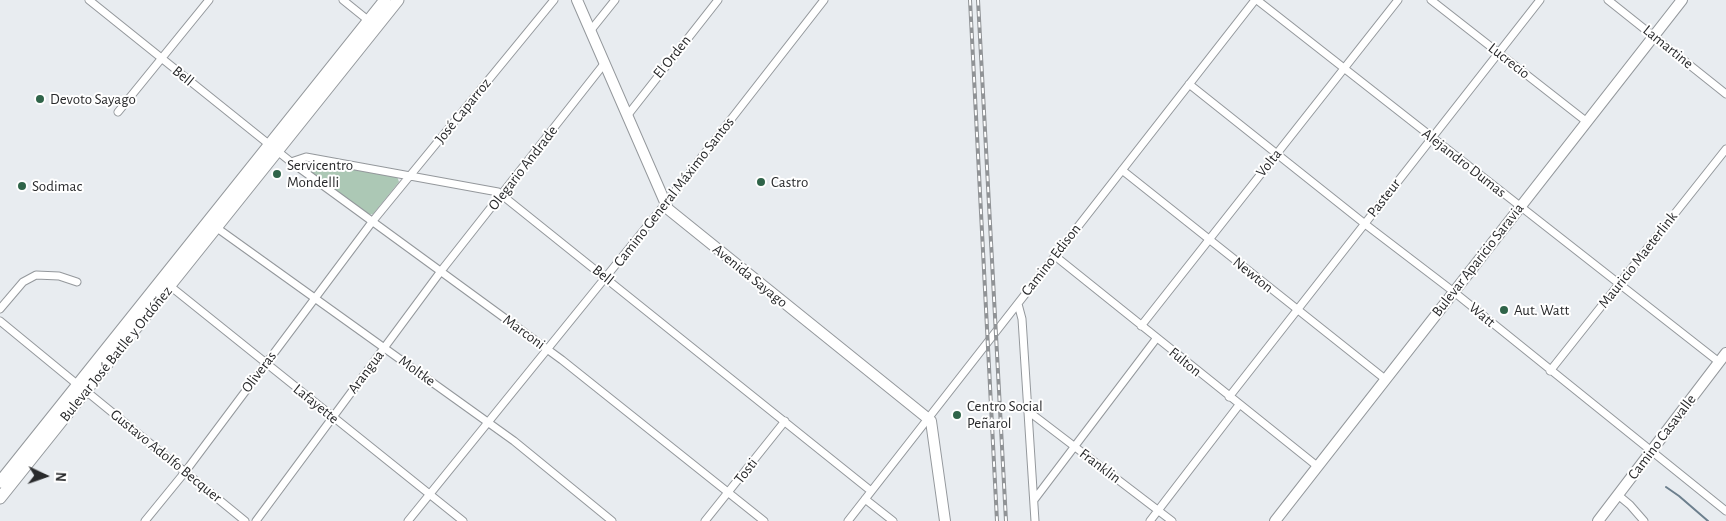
<!DOCTYPE html>
<html>
<head>
<meta charset="utf-8">
<style>
	body { margin:0 }
	#map { position:relative; width:1726px; height:521px; overflow:hidden; background:#e8ecf0; font-family:"Alegreya Sans",sans-serif }
	canvas { display:block }
	.north { position:absolute; left:20px; top:451px; width:50px; height:50px; -webkit-text-stroke:4px #fff; paint-order:stroke; rotate:93deg; font-size:14px; font-weight:700; line-height:20px; text-align:center; color:#292a2c }
	.north::after { content:''; display:block; margin:auto; width:18px; height:22px; background:#292a2c; clip-path:polygon(50% 0,100% 100%,50% 72%,0 100%) }
</style>
</head>
<body>
<div id="map">
<canvas width="1726" height="521"></canvas>
<div class="north">N</div>
</div>
<script>
const context = document.querySelector('canvas').getContext('2d');
context.lineJoin = 'round';
function fill(path, color) { context.fillStyle = color; context.fill(path, 'evenodd'); }
const poly = rows => new Path2D(rows.map(r => 'M' + r).join(''));
function trace(path, color, width, dash) { context.strokeStyle = color; context.lineWidth = width; context.lineCap = dash ? 'butt' : 'round'; context.setLineDash(dash || []); context.stroke(path); }
function label(font, color, halo, rows, align = 'center') {
  context.font = font + ' "Alegreya Sans",sans-serif'; context.lineWidth = 4; context.setLineDash([]); context.textBaseline = 'middle'; context.strokeStyle = halo; context.fillStyle = color; for (const [text, x, y, turn = 0] of rows) {
    context.save(); context.translate(x, y); context.rotate((+turn || 0) * Math.PI / 180); context.textAlign = isNaN(turn) ? turn : align; if (halo) context.strokeText(text, 0, 0); context.fillText(text, 0, 0); context.restore();
  }
}
const green = poly([
	[317,162,397,176,399,182,373,214,368,215,312,174,311,166]
]);
const stream = poly([
	[1666,487,1679,496,1708,521]
]);
const street = poly([
	[89,0,291,162,562,360,764,521],
	[343,0,369,21],
	[1257,0,1719,362],
	[1431,0,1587,122],
	[1608,0,1726,94],
	[591,30,615,0],
	[1189,84,1365,224,1454,292,1726,511],
	[118,112,209,0],
	[627,116,718,0],
	[291,162,306,157,498,192,871,491],
	[1122,170,1385,379],
	[217,228,514,441,612,521],
	[1055,256,1317,466],
	[170,286,463,521],
	[1018,304,1022,319,1035,521],
	[0,309,23,282,36,275,59,276,77,282],
	[0,321,78,385],
	[1141,326,1398,0],
	[1550,371,1726,149],
	[86,391,245,521],
	[1229,397,1540,0],
	[1028,411,1172,521],
	[1618,495,1630,505,1644,521],
	[865,499,893,521],
	[1034,500,1156,339],
	[145,521,185,472,372,222,554,0],
	[256,521,441,271,604,64],
	[408,521,665,204,824,0],
	[705,521,785,421],
	[848,521,1255,0],
	[1150,521,1239,405]
]);
const secondary = poly([
	[577,0,668,209,931,421,945,521],
	[1275,521,1682,0],
	[1598,521,1726,353]
]);
const primary = poly([
	[0,482,385,0],
	[0,498,398,0]
]);
const rail = poly([
	[970,0,997,521],
	[978,0,1006,521]
]);
const markers = [
	[40,99,5,"#2f6449"],
	[277,174,5,"#2f6449"],
	[761,182,5,"#2f6449"],
	[22,186,5,"#2f6449"],
	[1504,310,5,"#2f6449"],
	[957,415,5,"#2f6449"]
];
const streetNames = [
	["Lamartine",1668,47,39],
	["El Orden",672,57,-51],
	["Lucrecio",1509,61,38],
	["Bell",183,76,39],
	["José Caparroz",463,111,-51],
	["Volta",1269,163,-51],
	["Alejandro Dumas",1464,163,38],
	["Olegario Andrade",523,168,-52],
	["Camino General Máximo Santos",674,192,-52],
	["Pasteur",1384,198,-52],
	["Camino Edison",1051,260,-52],
	["Bulevar Aparicio Saravia",1478,260,-52],
	["Mauricio Maeterlink",1638,260,-52],
	["Bell",603,275,39],
	["Newton",1253,275,39],
	["Avenida Sayago",750,276,39],
	["Watt",1482,315,40],
	["Marconi",524,332,36],
	["Bulevar José Batlle y Ordóñez",116,354,-51],
	["Fulton",1185,362,39],
	["Moltke",417,371,36],
	["Oliveras",259,372,-53],
	["Arangua",366,372,-53],
	["Lafayette",316,404,39],
	["Camino Casavalle",1662,437,-53],
	["Gustavo Adolfo Becquer",166,456,39],
	["Franklin",1100,466,37],
	["Tosti",746,471,-52]
];
const poiNames = [
	["Devoto Sayago",50,99],
	["Servicentro",287,165],
	["Mondelli",287,182],
	["Castro",771,182],
	["Sodimac",32,186],
	["Aut. Watt",1514,310],
	["Centro Social",967,406],
	["Peñarol",967,423]
];
fill(green, '#acc8b5');
trace(stream, '#6c7f8d', 2);
trace(street, '#94989c', 9);
trace(secondary, '#94989c', 12);
trace(primary, '#94989c', 13);
trace(street, '#fff', 7);
trace(secondary, '#fff', 10);
trace(primary, '#fff', 11);
trace(rail, '#909396', 4);
trace(rail, '#fff', 2, [5.5]);
for (const [x, y, r, color] of markers) { const dot = new Path2D(); dot.arc(x, y, r, 0, 2 * Math.PI); context.fillStyle = color; context.fill(dot); trace(dot, '#fff', 2); }
label('15px', '#292a2c', '#fff', streetNames);
label('15px', '#292a2c', '#fff', poiNames, 'left');
</script>
</body>
</html>
